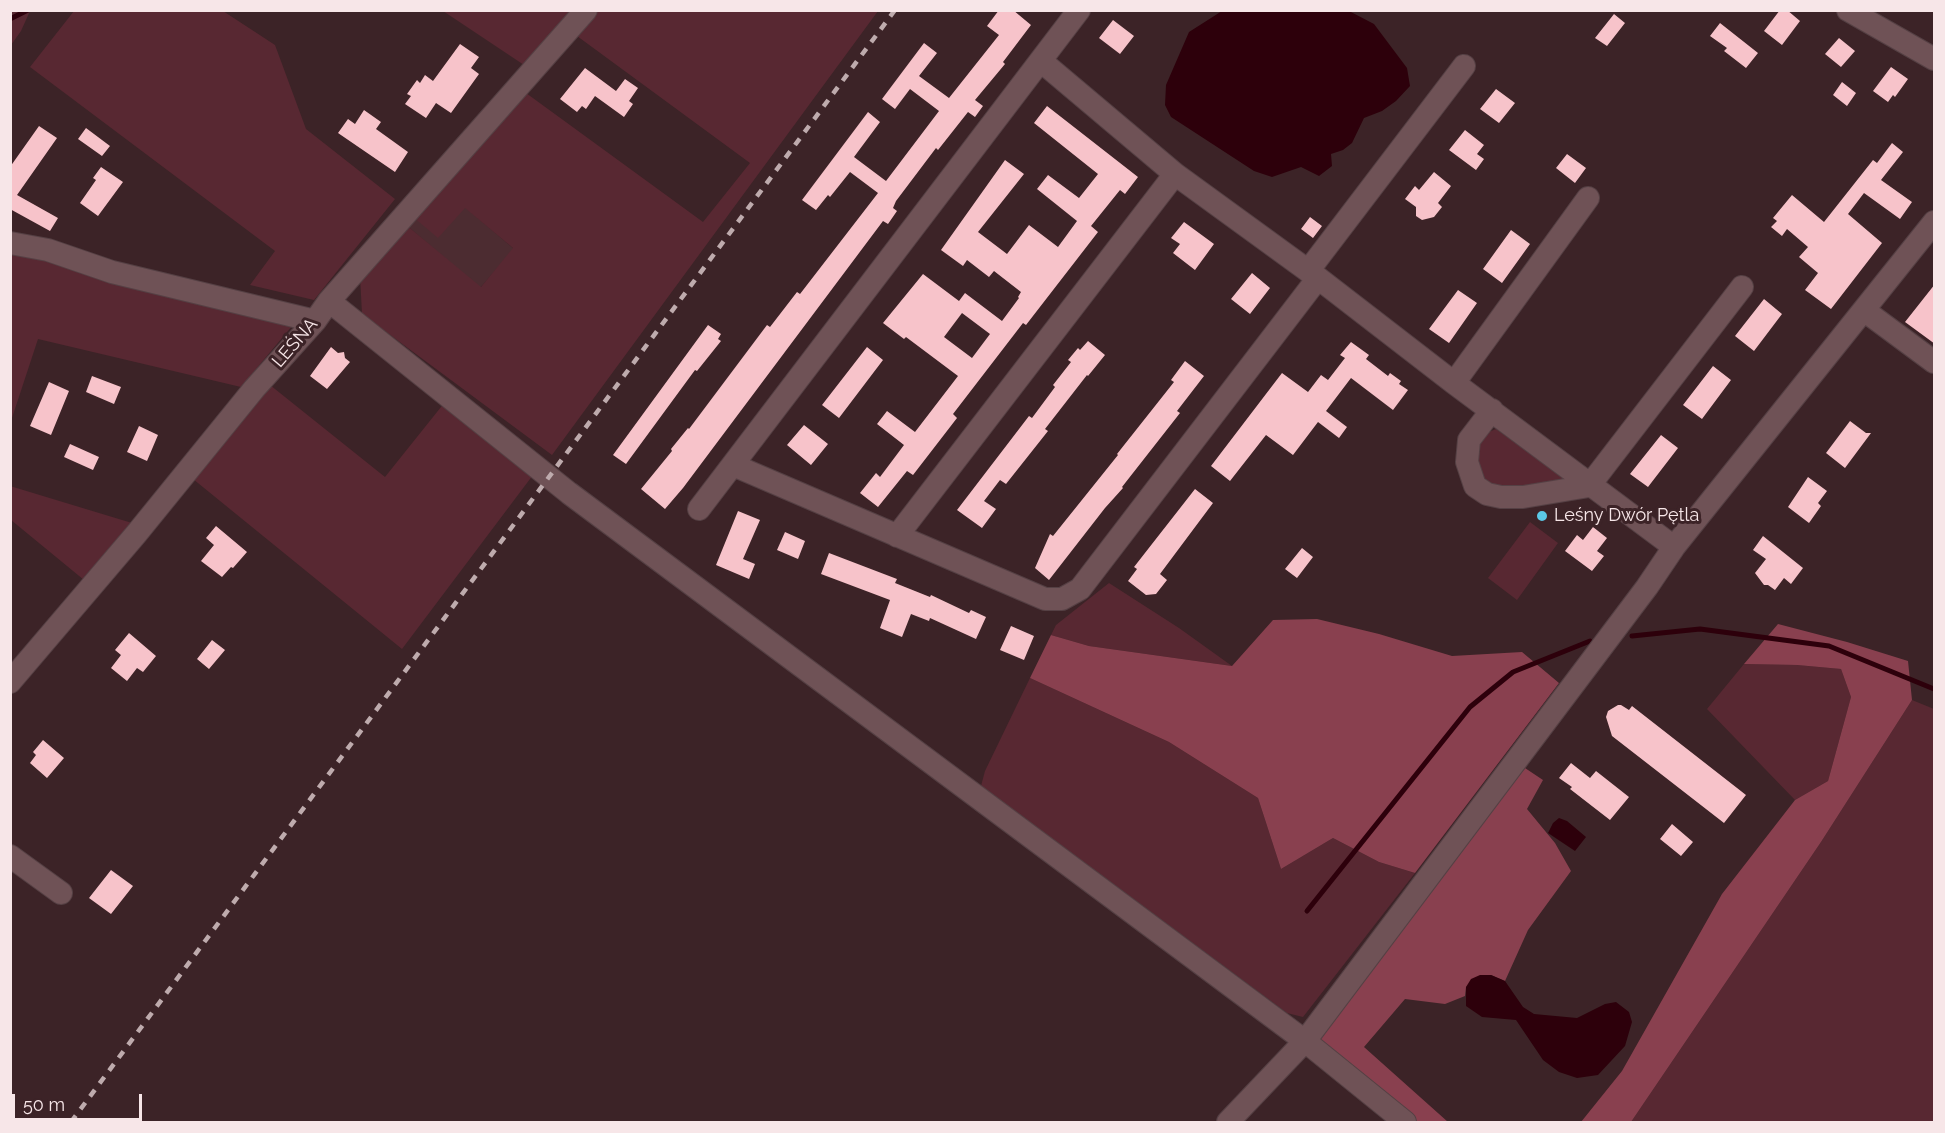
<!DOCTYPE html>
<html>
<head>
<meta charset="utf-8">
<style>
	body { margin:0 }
	#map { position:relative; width:1945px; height:1133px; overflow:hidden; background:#3c2327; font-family:Raleway,sans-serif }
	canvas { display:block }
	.frame { position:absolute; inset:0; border:12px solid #f7e6e8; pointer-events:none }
	.scale { position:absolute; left:12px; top:1094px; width:130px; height:27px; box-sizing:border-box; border:3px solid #f7e6e8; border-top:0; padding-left:8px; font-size:18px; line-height:21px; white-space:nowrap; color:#f7e6e8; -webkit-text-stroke:4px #3c2327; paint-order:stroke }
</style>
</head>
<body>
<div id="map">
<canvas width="1945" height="1133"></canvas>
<div class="frame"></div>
<div class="scale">50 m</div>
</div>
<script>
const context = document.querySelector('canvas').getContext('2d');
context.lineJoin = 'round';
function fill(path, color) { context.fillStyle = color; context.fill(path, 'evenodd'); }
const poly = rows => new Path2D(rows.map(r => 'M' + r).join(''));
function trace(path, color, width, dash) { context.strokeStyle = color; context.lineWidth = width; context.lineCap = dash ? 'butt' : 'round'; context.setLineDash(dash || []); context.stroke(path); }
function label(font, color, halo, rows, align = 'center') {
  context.font = font + ' Raleway,sans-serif'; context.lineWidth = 6; context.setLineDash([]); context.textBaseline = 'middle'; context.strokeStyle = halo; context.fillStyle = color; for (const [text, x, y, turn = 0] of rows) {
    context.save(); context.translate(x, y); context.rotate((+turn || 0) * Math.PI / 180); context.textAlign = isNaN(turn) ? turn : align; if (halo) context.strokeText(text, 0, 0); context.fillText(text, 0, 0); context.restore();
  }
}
const built = poly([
	[465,207,514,249,480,288,405,224,412,216]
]);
const green = poly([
	[11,10,30,11,21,31,11,45],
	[74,11,223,11,275,45,306,129,395,199,314,300,250,285,275,251,30,67],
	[443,11,576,11,524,65],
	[597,11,878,11,552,455,362,314,360,276,405,224,481,287,513,248,465,208,438,238,412,216,526,93,703,222,750,163,577,36],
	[11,248,292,326,241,387,38,339,11,421],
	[270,385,385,477,445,402,533,475,402,649,193,479],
	[1496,429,1564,478,1562,483,1500,490,1478,477,1477,440,1484,434],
	[10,486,132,523,84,580,11,520],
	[1530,522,1558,543,1517,600,1488,578],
	[1109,583,1179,628,1232,666,1089,646,1051,635,1056,625],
	[1744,664,1797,665,1841,669,1851,697,1828,781,1795,800,1707,709],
	[1030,678,1169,742,1258,798,1281,869,1333,838,1379,862,1415,873,1303,1017,1287,1013,981,786,985,771],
	[1912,700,1934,709,1934,1122,1631,1122,1821,842]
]);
const forest = poly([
	[1317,619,1379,634,1452,656,1522,652,1559,683,1415,873,1379,862,1333,838,1281,869,1258,798,1169,742,1030,678,1051,635,1089,646,1232,666,1273,620],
	[1778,624,1847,642,1908,661,1912,700,1821,842,1631,1122,1581,1122,1622,1071,1722,894,1795,800,1828,781,1851,697,1841,669,1797,665,1744,664],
	[1525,768,1543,780,1527,809,1555,843,1571,871,1528,930,1505,981,1491,975,1466,987,1465,996,1445,1004,1405,999,1364,1047,1448,1122,1411,1122,1314,1040]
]);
const water = poly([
	[1222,11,1349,11,1374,24,1407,68,1410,86,1396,101,1382,111,1364,118,1352,143,1343,150,1331,154,1332,166,1319,176,1301,167,1272,177,1254,171,1171,117,1165,105,1166,85,1189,32],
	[1559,818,1567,821,1586,837,1575,851,1548,833,1553,823],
	[1480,975,1491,975,1505,981,1523,1007,1534,1014,1577,1018,1605,1004,1616,1002,1629,1012,1632,1022,1625,1046,1598,1075,1577,1078,1559,1072,1543,1060,1516,1020,1482,1017,1466,1006,1466,987,1471,979]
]);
const stream = poly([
	[10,19,28,10],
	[1632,636,1700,629,1829,646,1934,689],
	[1307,911,1470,707,1513,672,1590,641]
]);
const building = poly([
	[999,10,1013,10,1031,25,1003,62,1005,64,975,100,983,106,975,117,968,112,938,150,936,148,896,201,893,208,897,211,888,224,883,221,683,488,665,509,641,489,672,451,671,449,688,428,689,429,767,325,770,327,797,292,800,294,878,193,850,172,830,197,828,195,816,210,802,200,868,112,880,122,854,157,886,181,939,111,910,89,895,109,882,99,924,43,937,53,919,76,949,98,999,35,987,26],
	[1780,10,1787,10,1800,21,1782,45,1764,31],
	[1614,14,1625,23,1607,46,1595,38],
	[1113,20,1134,36,1120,54,1099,38],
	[1720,23,1758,53,1746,68,1724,51,1727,48,1710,36],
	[1839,38,1855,51,1841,67,1825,54],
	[460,44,479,57,471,68,479,74,451,113,436,103,426,118,405,104,411,96,407,94,417,80,420,83,425,75,433,81],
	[1891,67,1908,79,1895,97,1893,95,1888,102,1873,91],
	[585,68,616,91,625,79,638,88,629,101,633,104,624,117,595,96,586,109,582,106,577,112,560,99],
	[1842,82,1856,93,1847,106,1833,95],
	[1496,89,1515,103,1499,123,1480,109],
	[1047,106,1138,177,1125,194,1120,190,1091,226,1098,232,1026,325,1023,323,953,414,957,418,913,475,907,471,878,507,860,493,876,473,880,477,904,445,877,424,887,411,915,432,958,376,906,337,904,339,883,323,923,274,959,301,965,293,1002,321,1019,298,1018,297,1021,292,994,271,989,277,967,260,963,266,941,250,1005,160,1024,174,978,232,1007,254,1029,225,1058,247,1077,221,1037,189,1048,175,1079,198,1098,174,1034,123],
	[962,313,990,334,972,358,944,337],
	[364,110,381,122,376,129,408,152,395,172,338,133,348,119,355,124],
	[39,126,57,138,17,195,58,218,50,231,10,209,10,167],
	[86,128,110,146,102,156,78,139],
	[1465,130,1484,145,1477,154,1484,159,1476,170,1449,150],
	[1892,143,1903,152,1881,180,1912,202,1900,219,1864,193,1848,214,1882,243,1831,309,1805,290,1818,273,1799,257,1808,247,1787,229,1782,236,1771,227,1777,221,1773,218,1792,195,1824,222,1873,160,1877,163],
	[1567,154,1586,168,1575,183,1556,168],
	[101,167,123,182,98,216,80,203,96,180,93,178],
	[1434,172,1451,186,1438,203,1442,207,1434,217,1422,220,1416,216,1416,207,1405,199,1415,186,1419,190],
	[1310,217,1322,226,1313,238,1301,229],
	[1184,222,1214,244,1195,270,1173,253,1180,244,1171,238],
	[1511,230,1530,244,1502,283,1483,269],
	[1252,273,1270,288,1250,314,1231,299],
	[1935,284,1935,344,1905,322],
	[1458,290,1477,303,1449,343,1429,329],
	[1764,299,1782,314,1754,351,1735,336],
	[708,325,721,334,718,339,721,341,697,371,695,370,626,464,613,455],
	[1088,341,1105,355,1088,376,1087,375,1045,429,1048,431,1006,484,1000,480,984,501,996,509,982,528,957,510,1029,416,1032,418,1055,387,1053,385,1071,362,1068,360,1078,348,1080,350],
	[1351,342,1369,355,1366,359,1388,376,1390,373,1401,381,1399,384,1408,390,1393,410,1351,378,1326,411,1347,427,1339,438,1318,422,1293,455,1266,435,1230,481,1211,466,1282,373,1308,392,1321,375,1328,380,1345,358,1340,355],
	[331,347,338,353,344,352,345,358,350,362,327,389,310,376],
	[867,347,883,360,839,418,822,405],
	[1185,361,1204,376,1177,411,1180,413,1122,487,1123,488,1105,508,1049,580,1035,568,1050,534,1053,536,1118,455,1117,454,1174,382,1171,380],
	[1713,366,1731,380,1702,419,1683,405],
	[92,376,121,387,114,404,86,392],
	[49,382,69,391,51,435,30,426],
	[1850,421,1866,433,1871,433,1845,468,1826,453],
	[804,425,828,444,811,465,787,445],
	[139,426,158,435,147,461,127,452],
	[1661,435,1678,448,1648,487,1630,474],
	[70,444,99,457,93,470,64,457],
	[1808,477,1827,491,1818,503,1821,506,1809,523,1788,507],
	[1195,489,1213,503,1160,574,1167,580,1156,594,1146,595,1128,581,1137,569,1134,567],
	[738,511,760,520,743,559,755,564,749,579,716,565],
	[216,526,247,552,233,568,231,567,222,577,201,561,214,545,206,538],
	[1593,527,1607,538,1597,551,1604,556,1592,571,1565,551,1577,535,1583,540],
	[785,532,805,541,798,559,777,550],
	[1763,536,1803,568,1791,584,1784,578,1775,590,1768,585,1764,585,1755,573,1766,559,1753,550],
	[1302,548,1313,557,1297,578,1285,569],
	[829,553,897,579,895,583,930,597,931,595,969,613,971,610,986,617,976,639,930,618,929,621,911,614,902,637,880,628,890,600,821,574],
	[1011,626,1034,636,1024,660,1000,650],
	[129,633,156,656,143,672,137,668,127,681,111,668,121,655,115,650],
	[212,640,225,650,209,669,197,659],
	[1618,705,1621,705,1629,710,1632,706,1746,795,1724,823,1612,736,1606,717,1608,711],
	[43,740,64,758,47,778,30,763,36,755,33,752],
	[1571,763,1590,778,1596,771,1629,797,1610,820,1570,789,1572,787,1559,778],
	[1672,824,1693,842,1681,856,1660,839],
	[111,870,133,886,111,914,89,898]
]);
const minor = poly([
	[1848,10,1934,59],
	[1041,61,1175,174,1318,278,1454,383,1674,547],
	[10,243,48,250,112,272,315,321],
	[1308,271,1464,66],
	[329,301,569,493,1305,1041,1405,1122],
	[1865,311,1934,362],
	[1454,383,1588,198],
	[1492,410,1469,440,1467,462,1475,486,1487,494,1501,497,1523,497,1589,486,1742,287],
	[733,465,1045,599,1062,599,1080,589,1318,278],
	[699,509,1079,10],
	[897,536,1175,174],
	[10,682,137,533,254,389,315,321,329,301,586,10],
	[10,856,61,893],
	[1228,1122,1305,1041,1647,587,1674,547,1934,222]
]);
const rail = poly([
	[71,1122,895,10]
]);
const markers = [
	[1542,516,6,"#5bc8e6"]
];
const streetNames = [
	["LEŚNA",295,343,-49]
];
const poiNames = [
	["Leśny Dwór Pętla",1554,516]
];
fill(built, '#4c2c31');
fill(green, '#582832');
fill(forest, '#89404f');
fill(water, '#2d000b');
trace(stream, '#2d000b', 5);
fill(building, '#f7c3ca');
trace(minor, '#554044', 24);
trace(minor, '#6f5256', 22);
trace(rail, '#beabad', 4.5, [8, 8]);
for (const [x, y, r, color] of markers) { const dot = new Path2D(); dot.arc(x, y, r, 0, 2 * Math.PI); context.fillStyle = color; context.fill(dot); trace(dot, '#3c2327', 2); }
label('18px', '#f7e6e8', '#3c2327', streetNames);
label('18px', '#f7e6e8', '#3c2327', poiNames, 'left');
</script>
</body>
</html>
